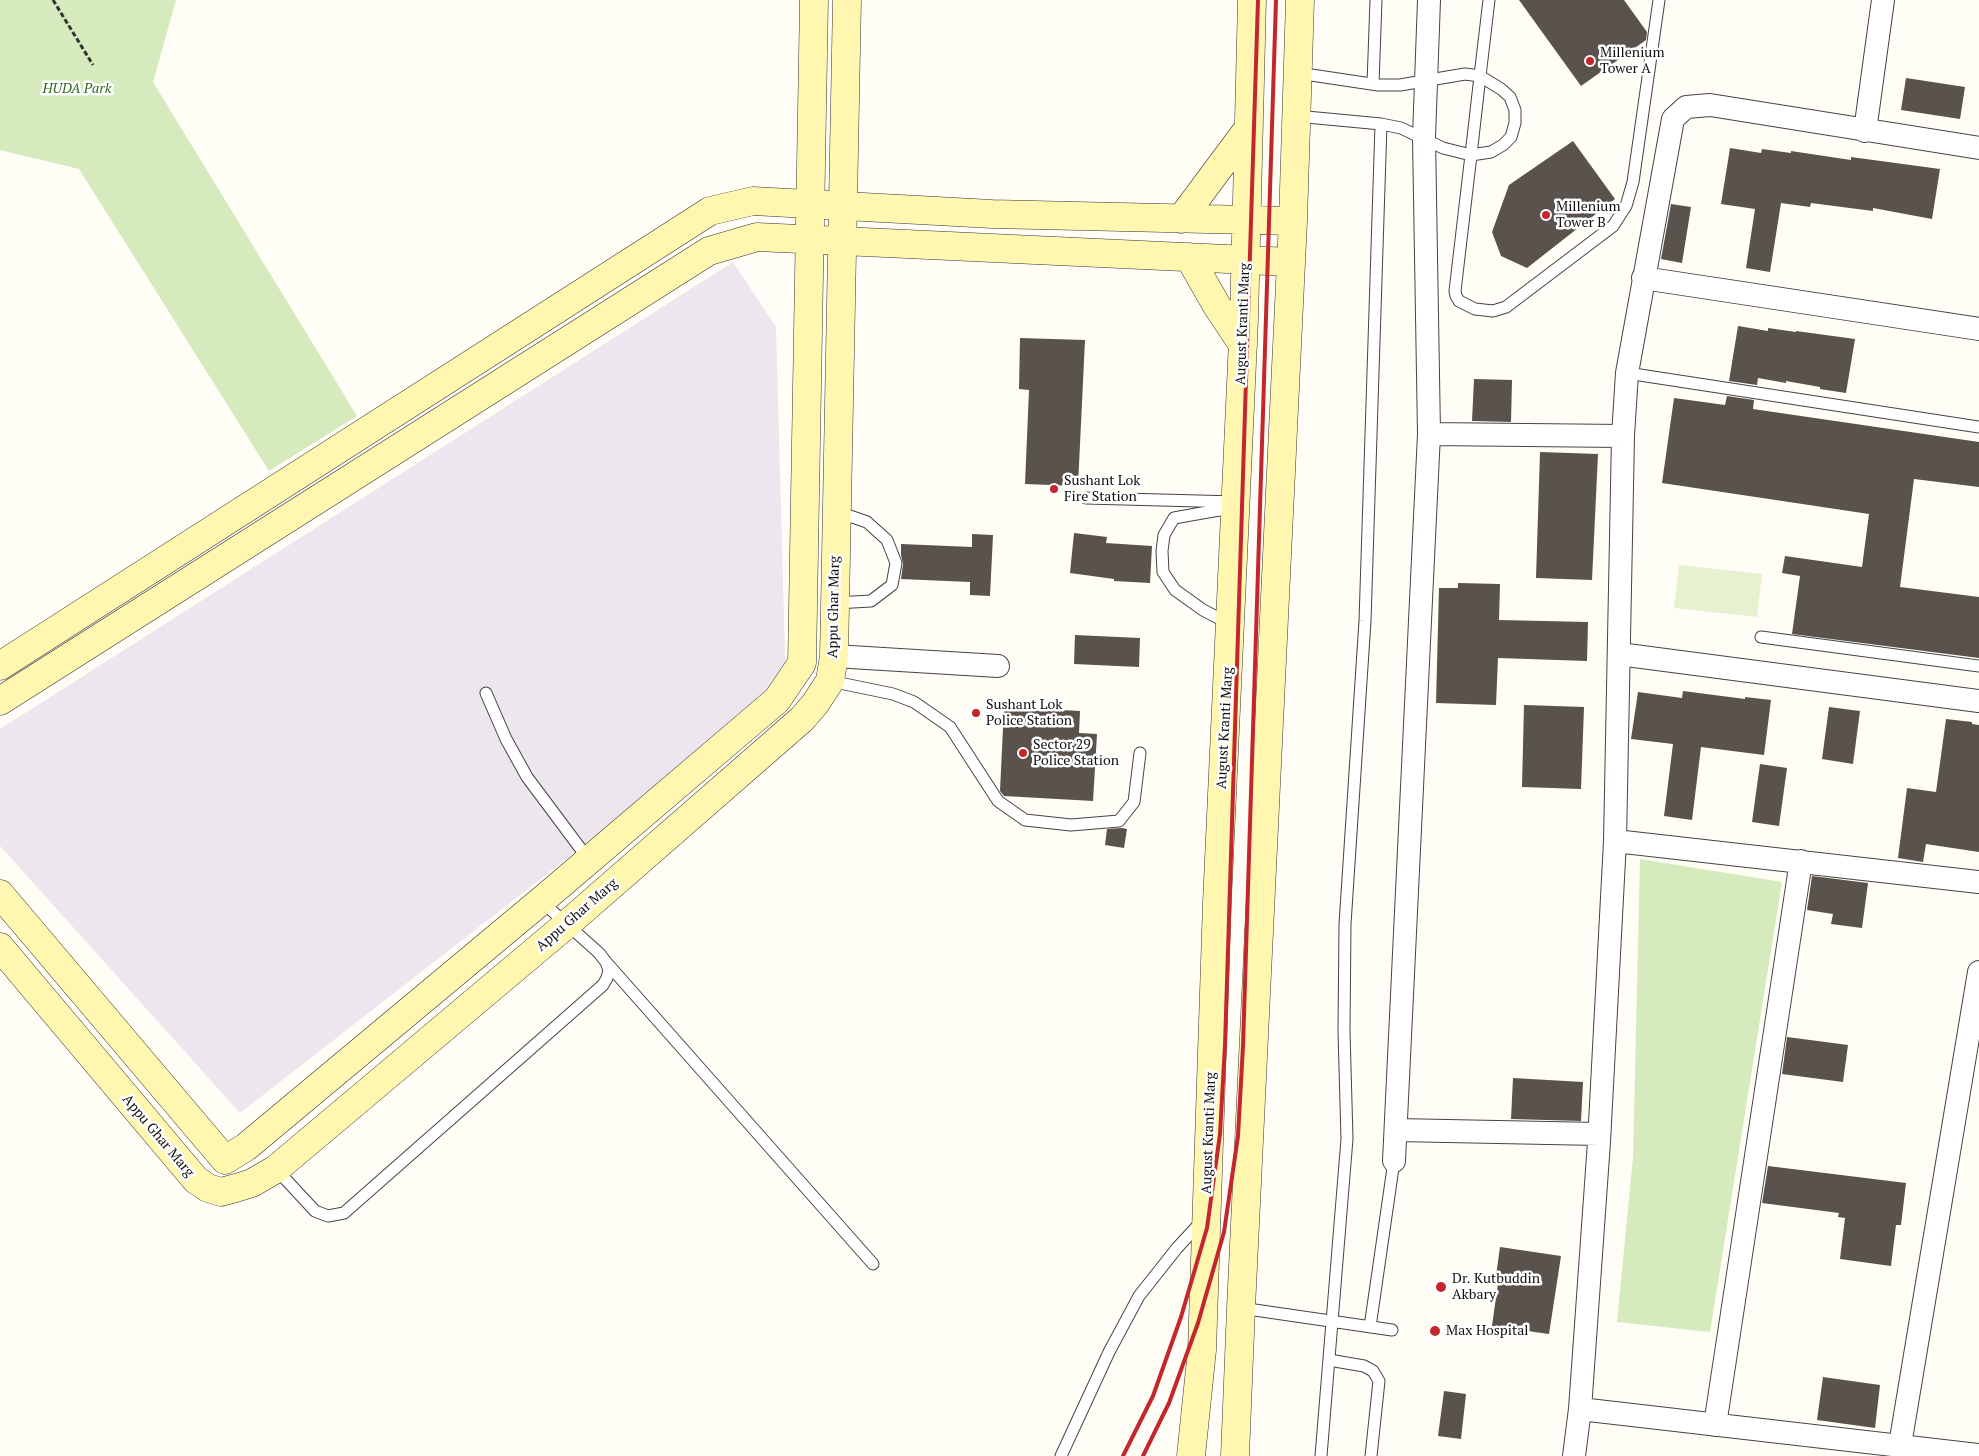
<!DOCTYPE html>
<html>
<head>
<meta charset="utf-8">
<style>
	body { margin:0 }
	canvas { display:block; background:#fffdf5 }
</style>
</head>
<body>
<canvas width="1979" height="1456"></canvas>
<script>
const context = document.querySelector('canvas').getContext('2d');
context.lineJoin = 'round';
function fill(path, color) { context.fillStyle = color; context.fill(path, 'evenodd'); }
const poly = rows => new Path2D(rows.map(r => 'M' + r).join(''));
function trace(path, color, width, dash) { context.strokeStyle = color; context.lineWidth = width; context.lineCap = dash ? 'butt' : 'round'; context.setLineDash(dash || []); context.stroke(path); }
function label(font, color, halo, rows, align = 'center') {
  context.font = font + ' "PT Serif",serif'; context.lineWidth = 5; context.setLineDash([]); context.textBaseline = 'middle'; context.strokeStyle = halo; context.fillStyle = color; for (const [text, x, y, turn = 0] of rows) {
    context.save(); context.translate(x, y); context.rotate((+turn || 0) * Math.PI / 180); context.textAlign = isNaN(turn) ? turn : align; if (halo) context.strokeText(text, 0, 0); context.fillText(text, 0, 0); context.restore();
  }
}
const industrial = poly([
	[733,262,776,327,786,688,240,1113,0,846,0,729]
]);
const green = poly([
	[0,0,176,0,153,82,357,416,269,471,79,169,0,150],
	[1640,859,1782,882,1710,1332,1617,1322,1633,1157]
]);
const pitch = poly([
	[1679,565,1762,574,1757,617,1674,608]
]);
const building = poly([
	[1519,0,1624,0,1647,32,1646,40,1581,86],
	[1906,78,1965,87,1960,119,1901,110],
	[1573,141,1615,199,1527,268,1501,256,1492,232,1509,185],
	[1730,148,1761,153,1762,149,1791,153,1791,151,1851,160,1851,157,1940,169,1932,219,1873,208,1873,211,1811,203,1810,207,1781,203,1770,272,1746,268,1755,209,1721,204],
	[1671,204,1691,207,1682,263,1661,259],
	[1738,326,1768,331,1768,328,1796,332,1796,331,1855,339,1846,393,1820,389,1820,387,1786,381,1786,383,1758,378,1757,385,1729,381],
	[1020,338,1085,340,1078,486,1025,484,1029,390,1019,389],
	[1474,379,1512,380,1511,422,1472,421],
	[1727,396,1754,400,1753,409,1979,442,1979,487,1914,479,1900,587,1979,597,1979,658,1792,634,1800,576,1782,573,1785,556,1862,567,1869,514,1662,483,1674,398,1725,405],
	[1540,452,1598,454,1592,580,1536,578],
	[1074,533,1107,537,1106,543,1152,546,1150,583,1114,581,1114,579,1070,573],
	[972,534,993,535,990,596,970,595,970,582,901,579,903,564,901,555,901,544,972,547],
	[1458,583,1500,584,1499,620,1588,622,1587,661,1498,658,1496,705,1436,703,1439,588,1458,588],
	[1075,635,1140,638,1139,667,1074,664],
	[1683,691,1745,699,1745,697,1771,700,1764,755,1701,747,1692,820,1664,816,1673,744,1631,739,1638,692,1682,698],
	[1524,705,1584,707,1581,789,1522,787],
	[1004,707,1080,711,1079,733,1097,734,1093,801,1004,796,1000,791],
	[1829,707,1860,711,1853,764,1822,759],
	[1946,719,1972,722,1972,724,1979,725,1979,852,1926,844,1923,862,1898,858,1907,788,1936,792],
	[1760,764,1787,768,1779,826,1752,822],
	[1122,828,1127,829,1124,848,1105,845,1107,829],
	[1812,876,1868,883,1862,928,1831,924,1833,914,1807,910],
	[1787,1037,1848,1045,1843,1082,1782,1074],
	[1513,1078,1583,1082,1581,1121,1511,1119],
	[1768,1166,1906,1183,1901,1225,1896,1225,1891,1266,1840,1259,1845,1218,1838,1217,1839,1213,1762,1203],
	[1500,1247,1561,1256,1549,1334,1492,1326,1498,1283,1495,1283],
	[1823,1377,1880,1385,1875,1428,1817,1420],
	[1444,1391,1466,1394,1461,1439,1438,1436]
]);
const path = poly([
	[53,0,93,65]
]);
const lane = poly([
	[1298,73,1378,85,1400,85,1465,74,1480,76,1489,0],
	[1480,76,1501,89,1510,97,1515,110,1515,123,1511,137,1503,145,1491,152,1471,155,1480,76],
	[1373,84,1376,0],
	[1296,116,1381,124,1401,128,1443,148,1471,155,1455,291,1456,296,1459,301,1475,309,1493,311,1506,307,1613,226,1626,206,1633,182,1659,0],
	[1627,373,1979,427],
	[1086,498,1236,502],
	[835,603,871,601,892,585,896,563,887,540,867,522,838,512],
	[1230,624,1203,610,1175,590,1163,572,1162,551,1164,535,1174,518,1219,510,1235,511],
	[1761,637,1979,666],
	[830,681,893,694,914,702,950,727,998,801,1025,820,1071,825,1119,821,1134,802,1140,753],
	[486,693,506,739,527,777,589,860],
	[606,962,873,1264],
	[276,1169,315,1211,328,1216,344,1213,603,985,607,978,609,970,606,962,599,953,541,901],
	[1241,1308,1392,1330],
	[1370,1327,1394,1161],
	[1329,1360,1364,1366,1373,1371,1379,1381,1371,1456],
	[1061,1456,1109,1352,1139,1296,1177,1248,1202,1221],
	[1321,1456,1347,1139,1344,1031,1345,924,1365,621,1381,124]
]);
const street = poly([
	[1865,131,1883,0],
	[1643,278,1979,329],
	[1429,434,1623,436],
	[1619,654,1979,701],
	[834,656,998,666],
	[1615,841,1979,882],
	[1396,1130,1599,1134],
	[1394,1161,1429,434,1424,137,1429,0],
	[1580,1409,1979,1455],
	[1715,1425,1801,861],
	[1900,1445,1979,972],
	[1574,1456,1580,1409,1599,1142,1615,841,1623,436,1627,373,1673,119,1686,107,1710,105,1979,148]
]);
const secondary = poly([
	[1181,219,1248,129],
	[1189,257,1217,306,1243,345],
	[0,666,710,211,753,201,992,214,1293,221],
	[0,701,709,251,757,237,1291,262],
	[0,894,225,1160,246,1147,541,901,777,700,802,663,814,0],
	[0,947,196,1180,208,1188,221,1192,236,1188,252,1183,276,1169,566,925,802,719,815,704,830,681,834,656,847,0],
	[1191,1456,1202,1350,1217,903,1244,319,1252,0],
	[1235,1456,1241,1308,1293,221,1300,0]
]);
const rail = poly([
	[1123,1456,1153,1396,1181,1317,1207,1228,1220,1134,1225,1045,1258,0],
	[1143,1456,1169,1403,1198,1323,1224,1232,1238,1136,1243,1046,1276,0]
]);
const markers = [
	[1590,61,5,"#c4262e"],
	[1546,215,5,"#c4262e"],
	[1054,489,5,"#c4262e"],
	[976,713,5,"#c4262e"],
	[1023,753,5,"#c4262e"],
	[1441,1287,6,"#c4262e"],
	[1435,1331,6,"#c4262e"]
];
const poiNames = [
	["Millenium",1600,53],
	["Tower A",1600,69],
	["Millenium",1556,207],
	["Tower B",1556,223],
	["Sushant Lok",1064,481],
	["Fire Station",1064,497],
	["Sushant Lok",986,705],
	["Police Station",986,721],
	["Sector 29",1033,745],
	["Police Station",1033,761],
	["Dr. Kutbuddin",1452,1279],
	["Akbary",1452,1295],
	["Max Hospital",1446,1331]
];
const parkNames = [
	["HUDA Park",77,89]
];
const streetNames = [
	["August Kranti Marg",1243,324,-88],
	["Appu Ghar Marg",834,607,-89],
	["August Kranti Marg",1225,728,-87],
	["Appu Ghar Marg",577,915,-41],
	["August Kranti Marg",1209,1133,-88],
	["Appu Ghar Marg",158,1136,50]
];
fill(industrial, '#eee6ef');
fill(green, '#d5ebbd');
fill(pitch, '#e6f2cf');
fill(building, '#5a524d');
trace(lane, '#444', 13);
trace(street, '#444', 24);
trace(secondary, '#333', 29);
trace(path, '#333', 3, [5, 2.5]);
trace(lane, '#fff', 11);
trace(street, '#fff', 22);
trace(secondary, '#fff6b0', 28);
trace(rail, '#c4262e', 4);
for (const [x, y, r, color] of markers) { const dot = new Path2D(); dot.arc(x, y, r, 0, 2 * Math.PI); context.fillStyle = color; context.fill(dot); trace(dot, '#fff', 2); }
label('14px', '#111', '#fff', poiNames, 'left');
label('italic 14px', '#2f6b1f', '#fff', parkNames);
label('14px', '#111', '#fff', streetNames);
</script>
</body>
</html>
